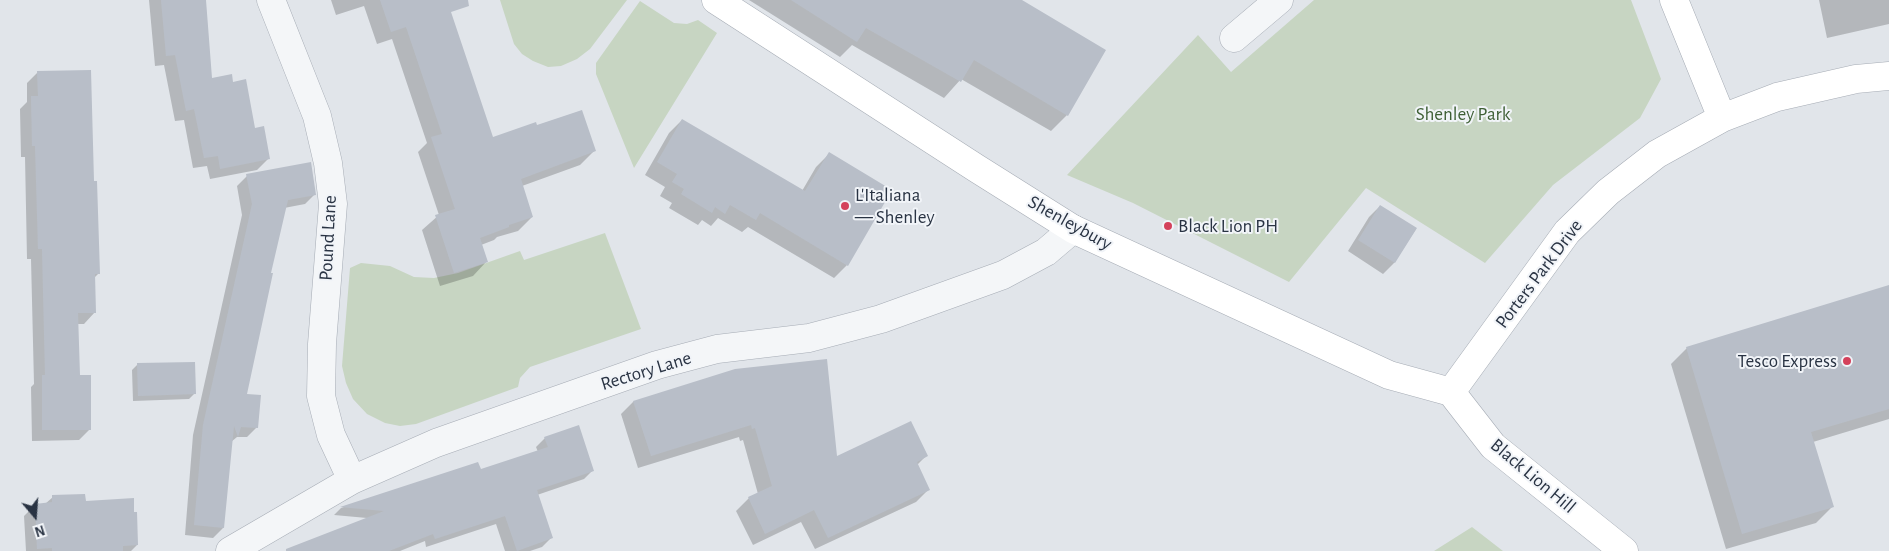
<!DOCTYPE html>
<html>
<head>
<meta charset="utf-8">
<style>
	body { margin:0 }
	#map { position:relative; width:1889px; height:551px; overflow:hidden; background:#e1e5ea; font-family:"Alegreya Sans",sans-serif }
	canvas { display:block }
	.north { position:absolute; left:10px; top:491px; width:50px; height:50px; -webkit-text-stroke:4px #f1f4f8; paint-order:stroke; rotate:162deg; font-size:14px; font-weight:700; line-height:20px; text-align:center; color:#293343 }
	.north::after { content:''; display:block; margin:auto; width:18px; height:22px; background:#293343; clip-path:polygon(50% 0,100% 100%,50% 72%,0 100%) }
</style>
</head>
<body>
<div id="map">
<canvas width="1889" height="551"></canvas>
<div class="north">N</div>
</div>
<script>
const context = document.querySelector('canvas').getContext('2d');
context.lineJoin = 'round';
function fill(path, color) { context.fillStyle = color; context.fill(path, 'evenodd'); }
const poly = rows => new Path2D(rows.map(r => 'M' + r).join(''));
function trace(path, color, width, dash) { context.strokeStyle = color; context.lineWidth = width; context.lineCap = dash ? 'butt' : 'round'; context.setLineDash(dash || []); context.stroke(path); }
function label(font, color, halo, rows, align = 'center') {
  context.font = font + ' "Alegreya Sans",sans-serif'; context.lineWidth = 4; context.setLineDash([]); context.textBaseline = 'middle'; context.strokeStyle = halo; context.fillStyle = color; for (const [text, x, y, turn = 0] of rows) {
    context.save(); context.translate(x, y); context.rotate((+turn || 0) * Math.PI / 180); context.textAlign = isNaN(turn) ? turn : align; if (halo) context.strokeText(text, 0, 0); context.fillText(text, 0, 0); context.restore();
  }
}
const green = poly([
	[500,0,627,0,590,49,577,59,561,66,548,67,533,61,522,54,514,44],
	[1314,0,1631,0,1661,79,1640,118,1553,185,1485,263,1366,188,1289,282,1133,203,1067,175,1198,35,1231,72],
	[640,1,674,23,687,24,698,20,717,33,634,168,596,74,596,63],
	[605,233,641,329,530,367,520,378,518,387,416,424,400,426,385,423,367,414,353,399,346,383,342,366,350,268,361,263,390,266,414,277,434,278,458,273,520,251,524,260],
	[1472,527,1503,551,1434,551]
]);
const shadow = poly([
	[149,0,205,0,211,79,232,83,268,159,257,170,210,179,207,166,193,168,184,120,175,121,164,65,155,66],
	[331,0,446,0,492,138,537,127,594,151,580,165,522,186,532,217,518,231,497,237,494,240,481,245,486,262,473,276,440,286,422,230,439,215,418,152,427,143,392,39,377,44,364,6,336,15],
	[749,0,1019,0,1067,115,1051,131,961,79,944,98,852,45,840,57],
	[1819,0,1889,0,1889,24,1827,38],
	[38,72,93,182,99,273,94,278,95,312,84,324,77,324,79,376,90,429,79,440,32,441,31,387,34,384,31,259,27,259,25,157,21,157,20,109,27,102,27,83],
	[682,120,802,191,816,167,829,154,847,265,834,278,748,227,742,232,718,218,711,226,702,220,698,225,669,208,672,203,660,196,665,187,645,175,669,133],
	[247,176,315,194,305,204,284,208,269,273,246,395,257,427,247,437,237,437,231,442,223,528,213,538,185,535,193,435,242,215,237,186],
	[1380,206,1416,229,1394,263,1383,274,1348,251,1369,217],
	[1889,287,1889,419,1813,442,1832,507,1816,523,1726,549,1671,364,1687,348],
	[138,364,195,393,189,399,133,401,132,370],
	[736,370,836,458,926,456,917,465,928,490,916,502,815,549,801,522,753,545,736,511,749,498,758,494,743,440,740,441,739,437,638,468,621,414,633,402],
	[545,438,593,470,584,479,537,495,551,538,542,547,530,551,505,551,496,524,426,547,425,541,400,551,348,551,367,518,334,515,341,508,477,463,480,470,538,452,536,447],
	[53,497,84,502,137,545,131,551,26,551,24,516,35,505,45,504]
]);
const building = poly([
	[161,0,206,0,212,78,232,74,233,82,246,79,255,128,264,126,270,159,220,169,218,156,204,158,194,109,186,111,175,55,166,56],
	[380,0,468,0,469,6,451,12,493,137,536,122,537,125,582,110,596,151,521,179,533,217,509,225,509,227,480,238,488,262,454,273,435,215,455,209,431,137,442,134,406,27,391,32],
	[791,0,1022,0,1106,50,1068,116,974,60,961,82,866,28,857,42],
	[91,70,94,181,97,181,100,274,95,274,96,313,78,313,80,375,91,375,91,430,42,430,42,375,45,375,42,249,38,249,35,146,32,146,31,96,38,96,37,71],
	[682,119,805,191,829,152,892,190,848,266,760,213,756,220,730,205,725,214,715,207,712,213,681,194,684,189,672,182,677,174,657,162],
	[311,162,316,195,288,200,271,273,273,273,247,394,261,395,258,428,241,427,238,437,234,426,224,528,194,525,203,425,252,204,246,174],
	[1380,205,1417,228,1395,263,1358,240],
	[1889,285,1889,409,1811,432,1834,507,1742,534,1686,347],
	[827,359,837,456,911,421,928,456,917,462,930,490,828,538,814,510,765,534,748,497,772,486,755,428,752,429,751,425,651,456,633,401,735,369],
	[195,362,196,394,138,396,137,363],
	[579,425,594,471,537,490,553,538,517,551,505,516,435,539,433,534,389,551,286,551,286,549,384,511,340,507,478,462,481,469,548,447,544,437],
	[85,494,86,501,134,498,134,512,137,512,138,545,123,546,123,551,52,551,52,548,37,549,35,504,52,502,52,495]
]);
const street = poly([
	[271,0,317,116,328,163,333,204,322,344,321,396,331,435,352,480],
	[1234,38,1279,0],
	[230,551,352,480,436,443,657,365,717,349,809,338,881,319,1003,275,1046,252,1073,229]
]);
const secondary = poly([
	[716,0,976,168,1073,229,1389,375,1451,392],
	[1674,0,1722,118],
	[1451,392,1567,232,1608,192,1657,154,1722,118,1777,97,1856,79,1889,76],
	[1451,392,1493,446,1624,551]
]);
const markers = [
	[845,206,5,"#d4415b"],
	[1168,226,5,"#d4415b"],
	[1847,361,5,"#d4415b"]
];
const parkNames = [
	["Shenley Park",1463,114]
];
const poiNames = [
	["L'Italiana",855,195],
	["— Shenley",855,217],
	["Black Lion PH",1178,226],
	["Tesco Express",1837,361,"right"]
];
const streetNames = [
	["Shenleybury",1070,223,29],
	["Pound Lane",328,238,-87],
	["Porters Park Drive",1539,274,-53],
	["Rectory Lane",646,371,-17],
	["Black Lion Hill",1533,476,40]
];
fill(green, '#c7d5c2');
fill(shadow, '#0003');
fill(building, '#b8bec8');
trace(street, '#a6acb5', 29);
trace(secondary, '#a6acb5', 29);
trace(street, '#f4f6f8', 28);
trace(secondary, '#fff', 28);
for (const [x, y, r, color] of markers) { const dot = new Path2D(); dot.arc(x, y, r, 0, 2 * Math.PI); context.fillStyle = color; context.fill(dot); trace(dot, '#f1f4f8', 2); }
label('19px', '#3e5f35', '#f1f4f8', parkNames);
label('19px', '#293343', '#f1f4f8', poiNames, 'left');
label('19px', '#293343', '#f1f4f8', streetNames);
</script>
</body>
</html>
